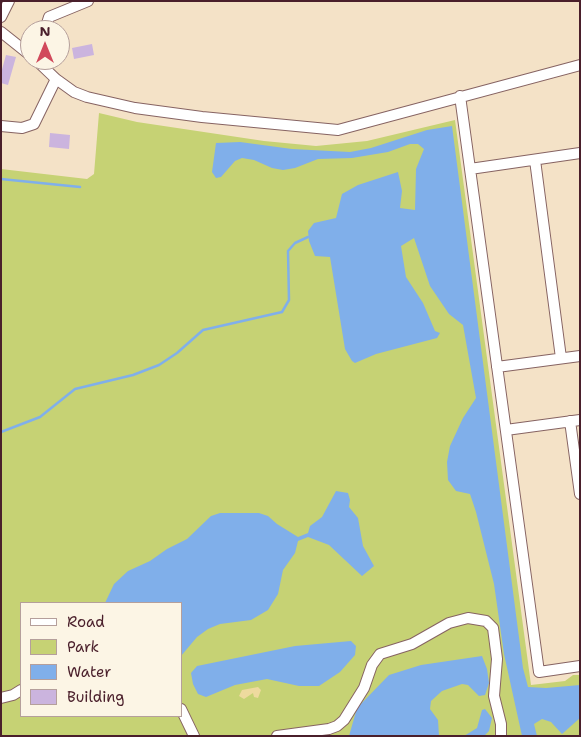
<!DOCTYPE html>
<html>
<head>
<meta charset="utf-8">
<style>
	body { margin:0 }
	#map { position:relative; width:581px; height:737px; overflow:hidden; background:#f4e2c7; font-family:"Shantell Sans",sans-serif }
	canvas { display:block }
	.frame { position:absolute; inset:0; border:2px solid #4a1f2b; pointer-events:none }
	.legend { position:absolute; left:20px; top:602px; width:162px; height:115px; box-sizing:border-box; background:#fcf5e5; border:1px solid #b59f9b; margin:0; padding:6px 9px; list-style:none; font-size:15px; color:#4a1f2b }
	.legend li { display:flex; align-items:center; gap:10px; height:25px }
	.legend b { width:25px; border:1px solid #b59f9b }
	.north { position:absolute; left:20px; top:20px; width:50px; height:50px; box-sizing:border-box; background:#fcf5e5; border:1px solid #b59f9b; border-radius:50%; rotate:0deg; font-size:14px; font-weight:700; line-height:20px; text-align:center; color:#4a1f2b }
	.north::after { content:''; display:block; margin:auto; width:18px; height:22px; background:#d1495b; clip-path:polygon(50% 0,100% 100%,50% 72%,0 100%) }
</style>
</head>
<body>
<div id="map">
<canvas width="581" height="737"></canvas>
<div class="frame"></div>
<ul class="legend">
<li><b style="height:6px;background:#fff"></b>Road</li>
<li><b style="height:14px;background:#c6d274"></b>Park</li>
<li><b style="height:14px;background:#80afea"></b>Water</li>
<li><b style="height:14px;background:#cbb4de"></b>Building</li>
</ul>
<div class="north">N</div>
</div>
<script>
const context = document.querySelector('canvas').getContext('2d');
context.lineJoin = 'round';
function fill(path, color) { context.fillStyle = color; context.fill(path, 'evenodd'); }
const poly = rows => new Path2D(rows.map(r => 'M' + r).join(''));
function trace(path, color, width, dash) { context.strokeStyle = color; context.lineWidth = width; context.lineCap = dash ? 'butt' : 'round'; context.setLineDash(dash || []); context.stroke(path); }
const green = poly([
	[99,113,137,122,264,141,316,146,367,141,455,120,531,685,565,681,573,675,580,675,580,736,1,736,1,169,87,179,94,174],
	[21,603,181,603,181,716,21,716]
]);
const sand = poly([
	[258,687,261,690,258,698,254,697,253,693,244,699,239,696,242,690]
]);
const water = poly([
	[452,126,523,668,528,687,546,688,580,685,580,718,562,734,551,722,542,719,534,724,537,736,522,736,504,654,494,584,476,512,470,494,456,491,448,480,447,462,450,446,463,418,476,398,463,325,449,314,430,286,414,238,401,246,406,277,423,303,435,331,440,333,437,338,376,354,355,363,352,361,345,349,330,257,315,256,309,241,308,231,314,223,336,218,342,194,358,185,398,172,402,191,400,208,415,210,416,169,424,149,418,144,410,144,388,152,352,158,318,159,295,168,283,170,272,168,254,160,242,158,235,161,221,177,216,178,212,172,216,143,240,142,292,149,350,152,371,148,427,130],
	[336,491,348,493,350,500,349,507,358,518,363,546,374,566,362,576,329,545,308,537,298,541,295,553,283,570,278,594,268,610,251,620,220,624,208,629,197,637,181,656,181,603,105,603,114,584,128,571,150,561,167,549,187,539,211,516,220,513,259,513,268,516,277,524,298,537,308,533,310,526,322,517],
	[351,641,356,646,355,655,340,672,319,686,299,686,267,679,235,685,206,697,198,694,193,684,191,673,197,666,295,646],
	[482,656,487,669,489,683,485,695,479,696,468,685,462,684,442,691,431,701,430,709,438,720,439,736,349,736,357,708,389,675,421,665],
	[485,709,492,718,489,731,484,736,464,736,477,728,482,710]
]);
const stream = poly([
	[1,179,80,187],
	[1,432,40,417,75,389,133,375,159,365,177,353,203,330,282,312,289,300,288,251,295,243,308,237]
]);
const building = poly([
	[92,44,94,55,74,59,72,48],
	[6,55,16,57,8,85,1,83,1,73],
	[50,133,70,135,69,149,49,147]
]);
const minor = poly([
	[1,17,9,1],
	[45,30,49,17,88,1],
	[1,32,30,55],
	[36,60,56,79,74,92,87,97,135,108,202,117,338,130,580,65],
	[460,96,539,672,580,666],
	[1,126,22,128,34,124,56,79],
	[535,160,561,358],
	[470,169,580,153],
	[497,367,580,356],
	[570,421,580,494],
	[506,430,580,420],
	[1,698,13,695,21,690],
	[181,709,194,736],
	[277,736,329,729,337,726,344,720,364,688,372,665,380,654,412,644,449,623,468,618,486,621,493,628,497,659,494,696,501,724,501,736]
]);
fill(green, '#c6d274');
fill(sand, '#eeda9e');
fill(water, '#80afea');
trace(stream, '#80afea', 2.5);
fill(building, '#cbb4de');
trace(minor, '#866362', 12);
trace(minor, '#fff', 10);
</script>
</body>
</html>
